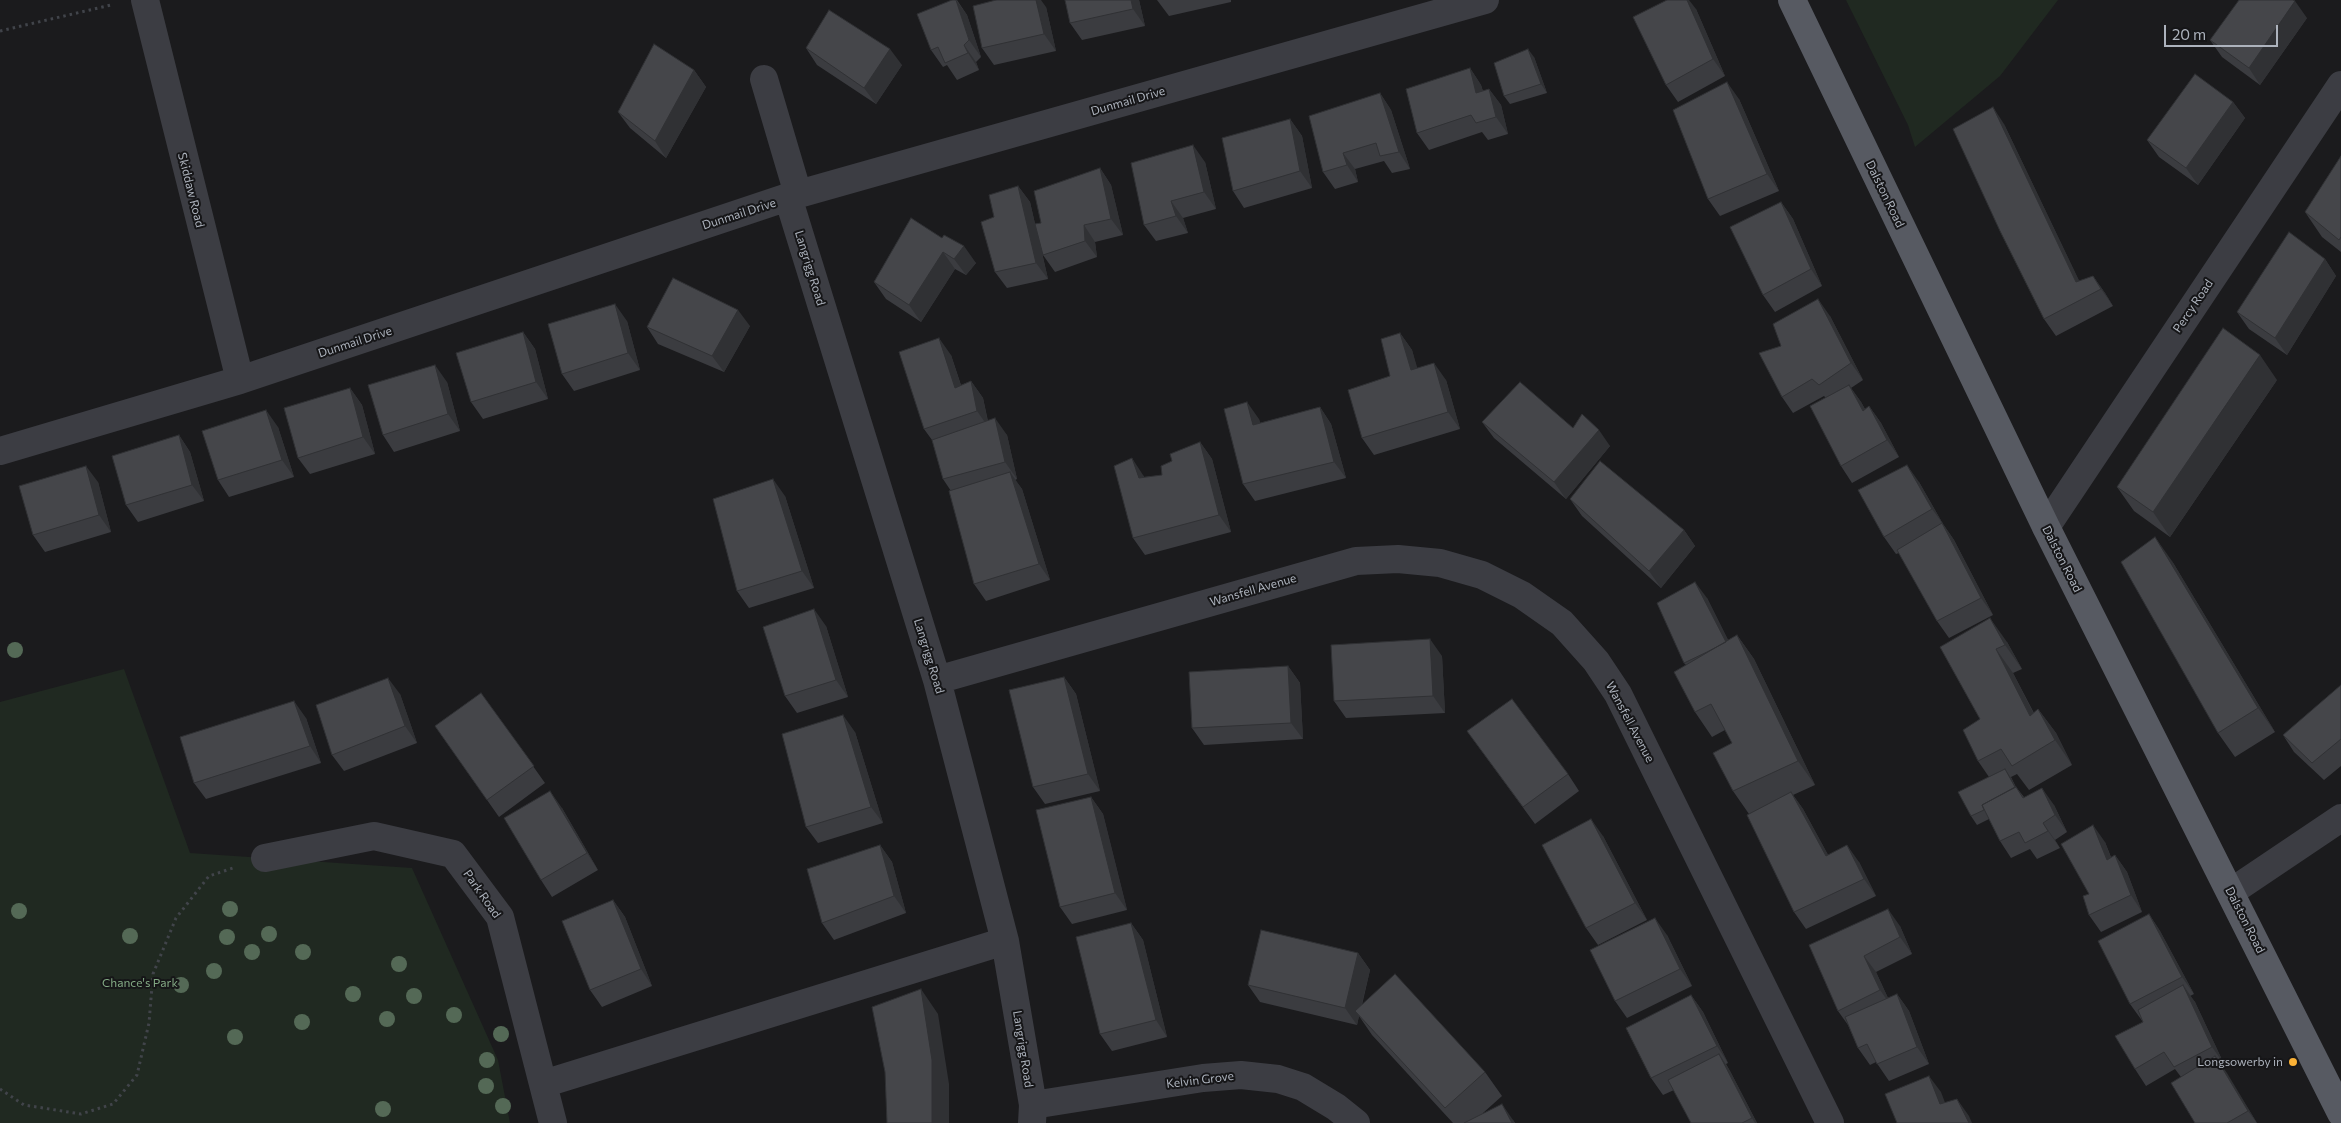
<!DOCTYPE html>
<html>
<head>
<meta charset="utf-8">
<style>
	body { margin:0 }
	#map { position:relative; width:2341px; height:1123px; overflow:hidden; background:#1b1b1d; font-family:Commissioner,sans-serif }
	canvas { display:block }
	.scale { position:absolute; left:2164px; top:25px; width:114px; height:22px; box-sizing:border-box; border:2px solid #adb3bd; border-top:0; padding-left:6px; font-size:15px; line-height:18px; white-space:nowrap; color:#adb3bd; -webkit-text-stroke:4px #161618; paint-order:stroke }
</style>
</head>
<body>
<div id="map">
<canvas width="2341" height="1123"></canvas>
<div class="scale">20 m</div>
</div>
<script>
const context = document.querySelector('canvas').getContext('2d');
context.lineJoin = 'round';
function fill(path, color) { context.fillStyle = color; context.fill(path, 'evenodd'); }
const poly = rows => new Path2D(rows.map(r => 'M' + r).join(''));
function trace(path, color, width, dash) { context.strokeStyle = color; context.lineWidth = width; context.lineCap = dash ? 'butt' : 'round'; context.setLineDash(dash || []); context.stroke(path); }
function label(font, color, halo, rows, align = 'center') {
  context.font = font + ' Commissioner,sans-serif'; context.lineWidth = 4; context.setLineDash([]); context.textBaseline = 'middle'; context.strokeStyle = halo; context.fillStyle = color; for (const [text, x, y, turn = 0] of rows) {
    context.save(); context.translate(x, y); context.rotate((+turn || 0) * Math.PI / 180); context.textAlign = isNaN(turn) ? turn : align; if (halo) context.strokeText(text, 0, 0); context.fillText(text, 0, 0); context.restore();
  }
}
const green = poly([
	[1846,0,2058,0,2000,76,1915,147,1908,125],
	[124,669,190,853,412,868,498,1060,510,1123,0,1123,0,702]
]);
const path = poly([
	[0,31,111,5],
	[0,1089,24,1105,81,1114,113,1104,137,1075,149,1023,153,974,176,918,209,876,233,868]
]);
const minor = poly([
	[145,0,240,380],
	[764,79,798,194],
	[788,197,937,680,1005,941,1033,1105,1032,1123],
	[0,451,240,380,788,197,1485,0],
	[2046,527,2341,85],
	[937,680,1356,561,1398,559,1440,563,1482,575,1522,595,1562,623,1596,661,1618,694,1830,1123],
	[265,858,374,836,453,854,500,917,553,1123],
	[2231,892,2341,818],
	[543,1084,1005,941],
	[1033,1105,1203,1078,1241,1075,1278,1079,1303,1087,1336,1107,1356,1123]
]);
const major = poly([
	[1792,0,2046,527,2341,1113]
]);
const trees = [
	[15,650],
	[230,909],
	[19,911],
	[269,934],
	[130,936],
	[227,937],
	[252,952],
	[303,952],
	[399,964],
	[214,971],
	[181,985],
	[353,994],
	[414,996],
	[454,1015],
	[387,1019],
	[302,1022],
	[501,1034],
	[235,1037],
	[487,1060],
	[486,1086],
	[503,1106],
	[383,1109]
];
const wall = poly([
	[952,0,957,0,967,15,981,57,976,62,979,70,957,80,947,65,943,67,931,50],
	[1065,0,1139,0,1145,26,1082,40,1070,23],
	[1157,0,1231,0,1231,2,1169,16],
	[1046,7,1056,51,994,65,982,48],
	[1696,9,1725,76,1678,102,1666,85],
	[2307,18,2260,85,2222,57,2210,40],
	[806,48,902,65,876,104,817,65],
	[1534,57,1547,93,1510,104,1504,96],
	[1470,68,1481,85,1483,91,1489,89,1501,105,1508,134,1488,140,1482,132,1429,150,1417,133],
	[694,70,706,87,666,158,630,128,618,112],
	[1380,93,1391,110,1410,169,1392,173,1384,161,1355,169,1358,182,1335,189,1323,172],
	[1739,99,1779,191,1720,216,1708,199],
	[2233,102,2245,118,2198,185,2159,157,2147,140],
	[1290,119,1302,136,1312,188,1244,208,1233,191],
	[2004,124,2079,281,2093,276,2105,293,2113,306,2056,336,2044,319],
	[2341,156,2341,252,2322,237,2305,212],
	[1205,162,1216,209,1183,218,1188,233,1156,241,1144,225],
	[1100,168,1111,185,1123,235,1095,242,1097,257,1055,272,1043,255,1038,235,1048,279,1007,288,995,272,994,217,1018,186,1030,202,1035,224,1041,223],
	[1781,202,1793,219,1822,286,1775,312,1763,295],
	[911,218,976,263,966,275,955,269,921,322,886,299,874,282],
	[2325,259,2336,276,2287,355,2249,329,2237,312],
	[1830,316,1863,380,1851,388,1861,402,1865,409,1869,406,1881,423,1899,457,1852,483,1841,466,1825,397,1824,396,1793,413,1782,397,1781,346],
	[627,321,640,370,574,391,562,374],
	[750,326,724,372,658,344,647,327],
	[523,332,535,349,548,399,483,419,471,402],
	[1400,333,1412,350,1417,369,1446,380,1460,429,1374,455,1362,438,1390,376],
	[951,355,961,385,971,381,983,398,988,421,1007,435,1017,479,1015,480,1022,489,1050,580,986,601,974,584,951,491,943,479,932,440,924,429],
	[2277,380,2170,537,2134,511,2117,487],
	[447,382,460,431,394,452,383,435],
	[350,388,362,405,375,454,310,474,298,458],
	[1320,407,1331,424,1346,478,1255,501,1243,484,1259,419,1260,423],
	[1482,422,1573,428,1610,446,1566,499,1494,438],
	[278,427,294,477,229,497,218,480],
	[179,435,190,452,204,501,138,522,126,505],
	[1200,442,1212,459,1231,532,1145,555,1133,538,1143,475,1144,477,1162,475,1172,461],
	[98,482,111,532,45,552,33,535],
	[1919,482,1943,524,1954,540,1993,615,1949,638,1937,621,1899,553,1896,554,1884,537],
	[785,496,814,588,749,608,737,591],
	[1570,499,1684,530,1695,546,1661,588,1582,516],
	[2172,561,2275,732,2235,757,2218,733],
	[1707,598,1728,640,1737,635,1754,659,1815,785,1793,795,1803,809,1828,855,1859,862,1876,896,1806,929,1794,912,1749,814,1733,791,1732,743,1725,730,1712,737,1695,712,1686,665,1684,663],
	[826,626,848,697,797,713,785,696],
	[2007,642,2022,669,2013,673,2034,713,2038,709,2056,733,2072,765,2029,790,2017,774,2011,777,2016,787,2024,797,2054,805,2067,832,2055,840,2060,848,2037,859,2030,849,2011,858,2000,841,1989,819,1977,825,1971,816,1989,777,1978,761,1980,719,1940,647],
	[1442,656,1445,713,1346,718,1334,701],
	[1288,666,1300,683,1303,739,1204,745,1192,728],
	[1064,677,1076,694,1100,791,1045,804,1033,787],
	[2341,685,2341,766,2324,780,2294,752,2283,735],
	[481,693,545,783,499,817,435,726],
	[400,694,417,743,344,771,332,755],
	[306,718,321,763,206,799,194,783],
	[1467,731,1568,774,1579,791,1535,824],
	[855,732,883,823,818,843,806,827],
	[1091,797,1103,814,1127,910,1072,924,1060,907],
	[562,808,598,870,552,897,541,880],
	[1603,836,1647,920,1598,945,1586,928],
	[2105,842,2111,857,2115,855,2127,872,2142,912,2101,932,2089,915,2089,894],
	[880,845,892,862,906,913,834,940,822,923],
	[613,900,625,917,652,986,602,1007,590,990],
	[2149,914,2160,931,2194,994,2190,996,2195,1002,2224,1064,2221,1065,2257,1123,2195,1123,2181,1077,2175,1069,2146,1086,2135,1069,2143,1022,2130,1004],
	[1131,923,1143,940,1167,1037,1112,1051,1100,1034],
	[1900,926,1912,954,1876,972,1888,998,1897,994,1909,1011,1929,1064,1889,1081,1876,1062,1870,1065,1858,1048,1848,1025,1838,1011,1809,945],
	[1667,935,1692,986,1627,1018,1615,1001],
	[1358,953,1370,970,1362,1005,1485,1072,1502,1096,1483,1113,1513,1120,1515,1123,1453,1123,1372,1035,1359,1016,1357,1025,1260,1002,1248,985],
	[1691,995,1703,1012,1728,1063,1726,1064,1730,1071,1757,1123,1691,1123,1674,1090,1663,1095,1651,1078]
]);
const shadedWall = poly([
	[956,0,967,15,981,57,969,40],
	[1036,0,1041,0,1046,7,1056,51,1044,34],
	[1131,0,1139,0,1145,26,1133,9],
	[1687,0,1689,0,1696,9,1725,76,1713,59],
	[2295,1,2307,18,2260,85,2249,68],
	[964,45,976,62,979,70,968,53],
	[890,49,902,65,876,104,864,88],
	[1528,49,1534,57,1547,93,1541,84],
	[1470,68,1481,85,1488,110,1476,93],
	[694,70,706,87,666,158,655,141],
	[1727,82,1739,99,1779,191,1767,174],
	[1489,89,1501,105,1508,134,1496,117],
	[1380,93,1391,110,1410,169,1399,152],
	[2233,102,2245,118,2198,185,2186,168],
	[1993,107,2004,124,2087,297,2076,282],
	[1290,119,1302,136,1312,188,1300,171],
	[1193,145,1205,162,1216,209,1204,192],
	[1343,153,1355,169,1358,182,1347,165],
	[1100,168,1111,185,1123,235,1111,219],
	[1018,186,1030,202,1048,279,1036,263],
	[1171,201,1183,218,1188,233,1176,216],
	[1781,202,1793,219,1822,286,1811,269],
	[1084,225,1095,242,1097,257,1085,241],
	[964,246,976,263,966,275,954,259],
	[943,252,955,269,921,322,909,305],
	[2325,259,2336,276,2287,355,2275,338],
	[2093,276,2105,293,2113,306,2101,289],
	[1818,299,1830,316,1863,380,1851,363],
	[615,304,627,321,640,370,628,353],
	[738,310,750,326,724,372,712,356],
	[523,332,535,349,548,399,536,382],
	[1400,333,1412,350,1423,387,1411,370],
	[939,338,951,355,967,404,955,388],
	[2260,355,2277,380,2170,537,2153,512],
	[1434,363,1446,380,1460,429,1448,412],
	[435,365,447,382,460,431,448,414],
	[971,381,983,398,989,428,977,411],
	[1849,385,1861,402,1875,428,1863,411],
	[350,388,362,405,375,454,363,437],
	[1247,402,1259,419,1265,442,1253,425],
	[1869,406,1881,423,1899,457,1887,440],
	[1320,407,1331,424,1346,478,1334,462],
	[266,410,278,427,294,477,282,460],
	[995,418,1007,435,1017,479,1005,462],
	[1599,430,1610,446,1566,499,1554,482],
	[179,435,190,452,204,501,192,485],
	[1200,442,1212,459,1231,532,1219,515],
	[1132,458,1143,475,1150,495,1139,478],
	[1907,465,1919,482,1943,524,1954,540,1993,615,1981,598,1943,524,1932,509],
	[86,466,98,482,111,532,99,515],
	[1010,472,1022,489,1050,580,1039,564],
	[773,479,785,496,814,588,802,571],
	[1684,530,1695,546,1661,588,1649,571],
	[2155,537,2172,561,2275,732,2258,708],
	[1695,582,1707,598,1738,660,1726,643],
	[814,609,826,626,848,697,836,680],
	[1990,618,2007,642,2022,669,2005,645],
	[1737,635,1754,659,1815,785,1798,761],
	[1430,639,1442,656,1445,713,1433,696],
	[1996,649,2013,673,2047,740,2030,716],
	[1288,666,1300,683,1303,739,1291,723],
	[1064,677,1076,694,1100,791,1088,774],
	[388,678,400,694,417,743,405,726],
	[294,701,306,718,321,763,310,746],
	[2038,709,2056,733,2072,765,2055,740],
	[843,715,855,732,883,823,871,807],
	[2005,769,2011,778,2024,802,2018,793],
	[2042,788,2054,805,2067,832,2055,815],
	[550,791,562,808,598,870,587,853],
	[1791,792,1803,809,1838,873,1826,856],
	[1091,797,1103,814,1127,910,1115,893],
	[1591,819,1603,836,1647,920,1635,903],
	[2043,823,2055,840,2060,848,2048,831],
	[2093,825,2105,842,2118,877,2107,860],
	[880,845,892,862,906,913,894,896],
	[1847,845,1859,862,1876,896,1864,879],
	[2115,855,2127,872,2142,912,2131,895],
	[613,900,625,917,652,986,641,969],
	[1888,909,1900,926,1912,954,1900,937],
	[2149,914,2160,931,2194,994,2182,977],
	[1655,918,1667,935,1692,986,1680,969],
	[1131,923,1143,940,1167,1037,1156,1020],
	[1358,953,1370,970,1359,1015,1355,1011,1359,1016,1357,1025,1345,1008],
	[1864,956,1876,972,1892,1007,1880,990],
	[2183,985,2195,1002,2224,1064,2212,1047],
	[921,989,938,1014,949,1084,949,1123,932,1123],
	[1897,994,1909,1011,1929,1064,1917,1047],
	[1691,995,1703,1012,1728,1063,1717,1046],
	[1719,1054,1730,1071,1757,1123,1755,1123,1752,1118],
	[2215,1056,2227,1073,2257,1123,2248,1111],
	[1929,1076,1941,1092,1952,1121,1940,1104],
	[1957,1099,1969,1116,1972,1123,1969,1123],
	[1502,1104,1513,1120,1515,1123,1512,1123]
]);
const building = poly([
	[952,0,956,0,969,40,964,45,968,53,945,63,938,47,931,50,917,14,952,0],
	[996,0,1036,0,1044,34,982,48,973,6,996,0],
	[1065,0,1131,0,1133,9,1070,23,1065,0],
	[1667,0,1687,0,1713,59,1666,85,1633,17,1667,0],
	[2239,0,2293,0,2295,1,2249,68,2210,40,2239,0],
	[829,10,890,49,864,88,806,48,829,10],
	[654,44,694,70,655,141,618,112,654,44],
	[1528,49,1541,84,1504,96,1494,63,1528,49],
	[1470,68,1476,93,1489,89,1496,117,1476,123,1471,115,1417,133,1406,89,1470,68],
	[2195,74,2233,102,2186,168,2147,140,2195,74],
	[1727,82,1767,174,1708,199,1673,110,1727,82],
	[1380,93,1399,152,1380,156,1376,143,1343,153,1347,165,1323,172,1309,116,1380,93],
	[1993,107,2076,282,2093,276,2101,289,2044,319,2000,231,1953,129,1993,107],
	[1290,119,1300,171,1233,191,1222,138,1290,119],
	[1193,145,1204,192,1171,201,1176,216,1144,225,1131,163,1193,145],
	[2341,156,2341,237,2339,240,2305,212,2341,156],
	[1100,168,1111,219,1084,225,1085,241,1043,255,1035,224,1041,223,1034,191,1100,168],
	[1018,186,1036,263,995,272,981,222,994,217,989,195,1018,186],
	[1781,202,1811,269,1763,295,1730,227,1781,202],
	[911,218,942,238,944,235,964,246,954,259,943,252,909,305,874,282,911,218],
	[2289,232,2325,259,2275,338,2237,312,2289,232],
	[673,278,738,310,712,356,647,327,673,278],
	[1818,299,1851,363,1819,385,1812,379,1782,397,1759,353,1781,346,1773,324,1818,299],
	[615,304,628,353,562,374,548,324,615,304],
	[2223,328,2260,355,2153,512,2117,487,2223,328],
	[523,332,536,382,471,402,456,353,523,332],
	[1400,333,1411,370,1434,363,1448,412,1362,438,1348,390,1390,376,1381,339,1400,333],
	[939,338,955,388,971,381,977,411,924,429,899,352,939,338],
	[435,365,448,414,383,435,368,385,435,365],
	[1520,382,1573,428,1582,414,1599,430,1554,482,1482,422,1520,382],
	[1849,385,1863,411,1869,406,1887,440,1841,466,1810,406,1849,385],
	[350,388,363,437,298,458,284,408,350,388],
	[1247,402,1253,425,1320,407,1334,462,1243,484,1224,409,1247,402],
	[266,410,282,460,218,480,202,431,266,410],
	[995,418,1005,462,943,479,932,440,995,418],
	[179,435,192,485,126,505,112,456,179,435],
	[1200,442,1219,515,1133,538,1114,466,1132,458,1139,478,1162,475,1161,466,1172,461,1170,454,1200,442],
	[1600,461,1684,530,1649,571,1570,499,1600,461],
	[1907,465,1932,509,1884,537,1858,490,1907,465],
	[86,466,99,515,33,535,19,486,86,466],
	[1010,472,1039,564,974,584,949,491,1010,472],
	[773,479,802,571,737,591,713,499,773,479],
	[1942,523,1981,598,1937,621,1897,550,1942,523],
	[2155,537,2258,708,2218,733,2121,562,2155,537],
	[1695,582,1726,642,1707,652,1684,663,1657,603,1695,582],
	[814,609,836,680,785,696,763,627,814,609],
	[1990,618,2005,645,1996,649,2030,716,2038,709,2055,740,2012,766,2001,749,1978,761,1963,730,1980,719,1940,647,1990,618],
	[1737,635,1798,761,1733,791,1713,753,1732,743,1711,704,1695,712,1674,672,1737,635],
	[1430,639,1433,696,1334,701,1331,645,1430,639],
	[1288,666,1291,723,1192,728,1189,672,1288,666],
	[1064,677,1088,774,1033,787,1009,690,1064,677],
	[388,678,405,726,332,755,316,705,388,678],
	[2341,685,2341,739,2312,763,2283,735,2341,685],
	[481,693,534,766,487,800,435,726,481,693],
	[1512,699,1568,774,1523,807,1467,731,1512,699],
	[294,701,310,746,194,783,180,737,294,701],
	[843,715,871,807,806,827,782,734,843,715],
	[2005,769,2015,787,1982,805,1984,810,1971,816,1958,792,2005,769],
	[2016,787,2023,798,2042,788,2055,815,2043,823,2048,831,2025,843,2019,832,2000,841,1982,805,2016,787],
	[550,791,587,853,541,880,504,818,550,791],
	[1791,792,1826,856,1847,845,1864,879,1794,912,1747,815,1791,792],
	[1091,797,1115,893,1060,907,1036,810,1091,797],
	[1591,819,1635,903,1586,928,1542,845,1591,819],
	[2093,825,2107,860,2115,855,2131,895,2089,915,2083,896,2089,894,2061,844,2093,825],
	[880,845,894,896,822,923,807,869,880,845],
	[613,900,641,969,590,990,562,921,613,900],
	[1888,909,1900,937,1864,956,1880,990,1838,1011,1809,945,1888,909],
	[2149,914,2182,977,2130,1004,2098,941,2149,914],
	[1655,918,1680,969,1615,1001,1590,950,1655,918],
	[1131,923,1156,1020,1100,1034,1076,937,1131,923],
	[1261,930,1358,953,1345,1008,1248,985,1261,930],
	[1395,974,1485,1072,1445,1108,1355,1011,1395,974],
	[2183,985,2212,1047,2174,1067,2164,1052,2135,1069,2115,1036,2143,1022,2138,1010,2183,985],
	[921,989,932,1060,932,1123,887,1123,885,1072,872,1007,921,989],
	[1897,994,1917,1047,1877,1064,1867,1044,1858,1048,1845,1017,1897,994],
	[1691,995,1717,1046,1651,1078,1626,1028,1691,995],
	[1719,1054,1752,1118,1742,1123,1691,1123,1668,1080,1719,1054],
	[2215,1056,2248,1111,2227,1123,2195,1123,2171,1083,2215,1056],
	[1929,1076,1940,1104,1957,1099,1969,1123,1897,1123,1885,1094,1929,1076],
	[1502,1104,1512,1123,1464,1123,1502,1104]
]);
const markers = [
	[2293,1062,5,"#fab136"]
];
const streetNames = [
	["Dunmail Drive",1128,101,-16],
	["Skiddaw Road",191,190,76],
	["Dalston Road",1885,194,64],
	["Dunmail Drive",739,214,-18],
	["Langrigg Road",810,268,73],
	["Percy Road",2193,306,-56],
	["Dunmail Drive",355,342,-18],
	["Dalston Road",2062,559,63],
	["Wansfell Avenue",1253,590,-16],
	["Langrigg Road",929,656,73],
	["Wansfell Avenue",1630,722,62],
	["Park Road",482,894,55],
	["Dalston Road",2245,920,63],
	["Langrigg Road",1023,1049,81],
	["Kelvin Grove",1200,1080,-7]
];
const parkNames = [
	["Chance's Park",140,983]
];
const poiNames = [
	["Longsowerby in",2283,1062]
];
fill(green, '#202921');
trace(path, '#41444a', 3, [2.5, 4]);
trace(minor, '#3c3d43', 28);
trace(major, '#575a62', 28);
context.fillStyle = '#546956';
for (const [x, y] of trees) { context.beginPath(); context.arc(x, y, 8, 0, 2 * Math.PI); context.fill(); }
fill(wall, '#3b3c40');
fill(shadedWall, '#303134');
fill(building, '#45464a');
trace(building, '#303134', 1);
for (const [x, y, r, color] of markers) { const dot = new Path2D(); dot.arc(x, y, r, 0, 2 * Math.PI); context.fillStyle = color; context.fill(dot); trace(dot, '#161618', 2); }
label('12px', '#adb3bd', '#161618', streetNames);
label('12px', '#83a984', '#161618', parkNames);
label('12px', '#adb3bd', '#161618', poiNames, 'right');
</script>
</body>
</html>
